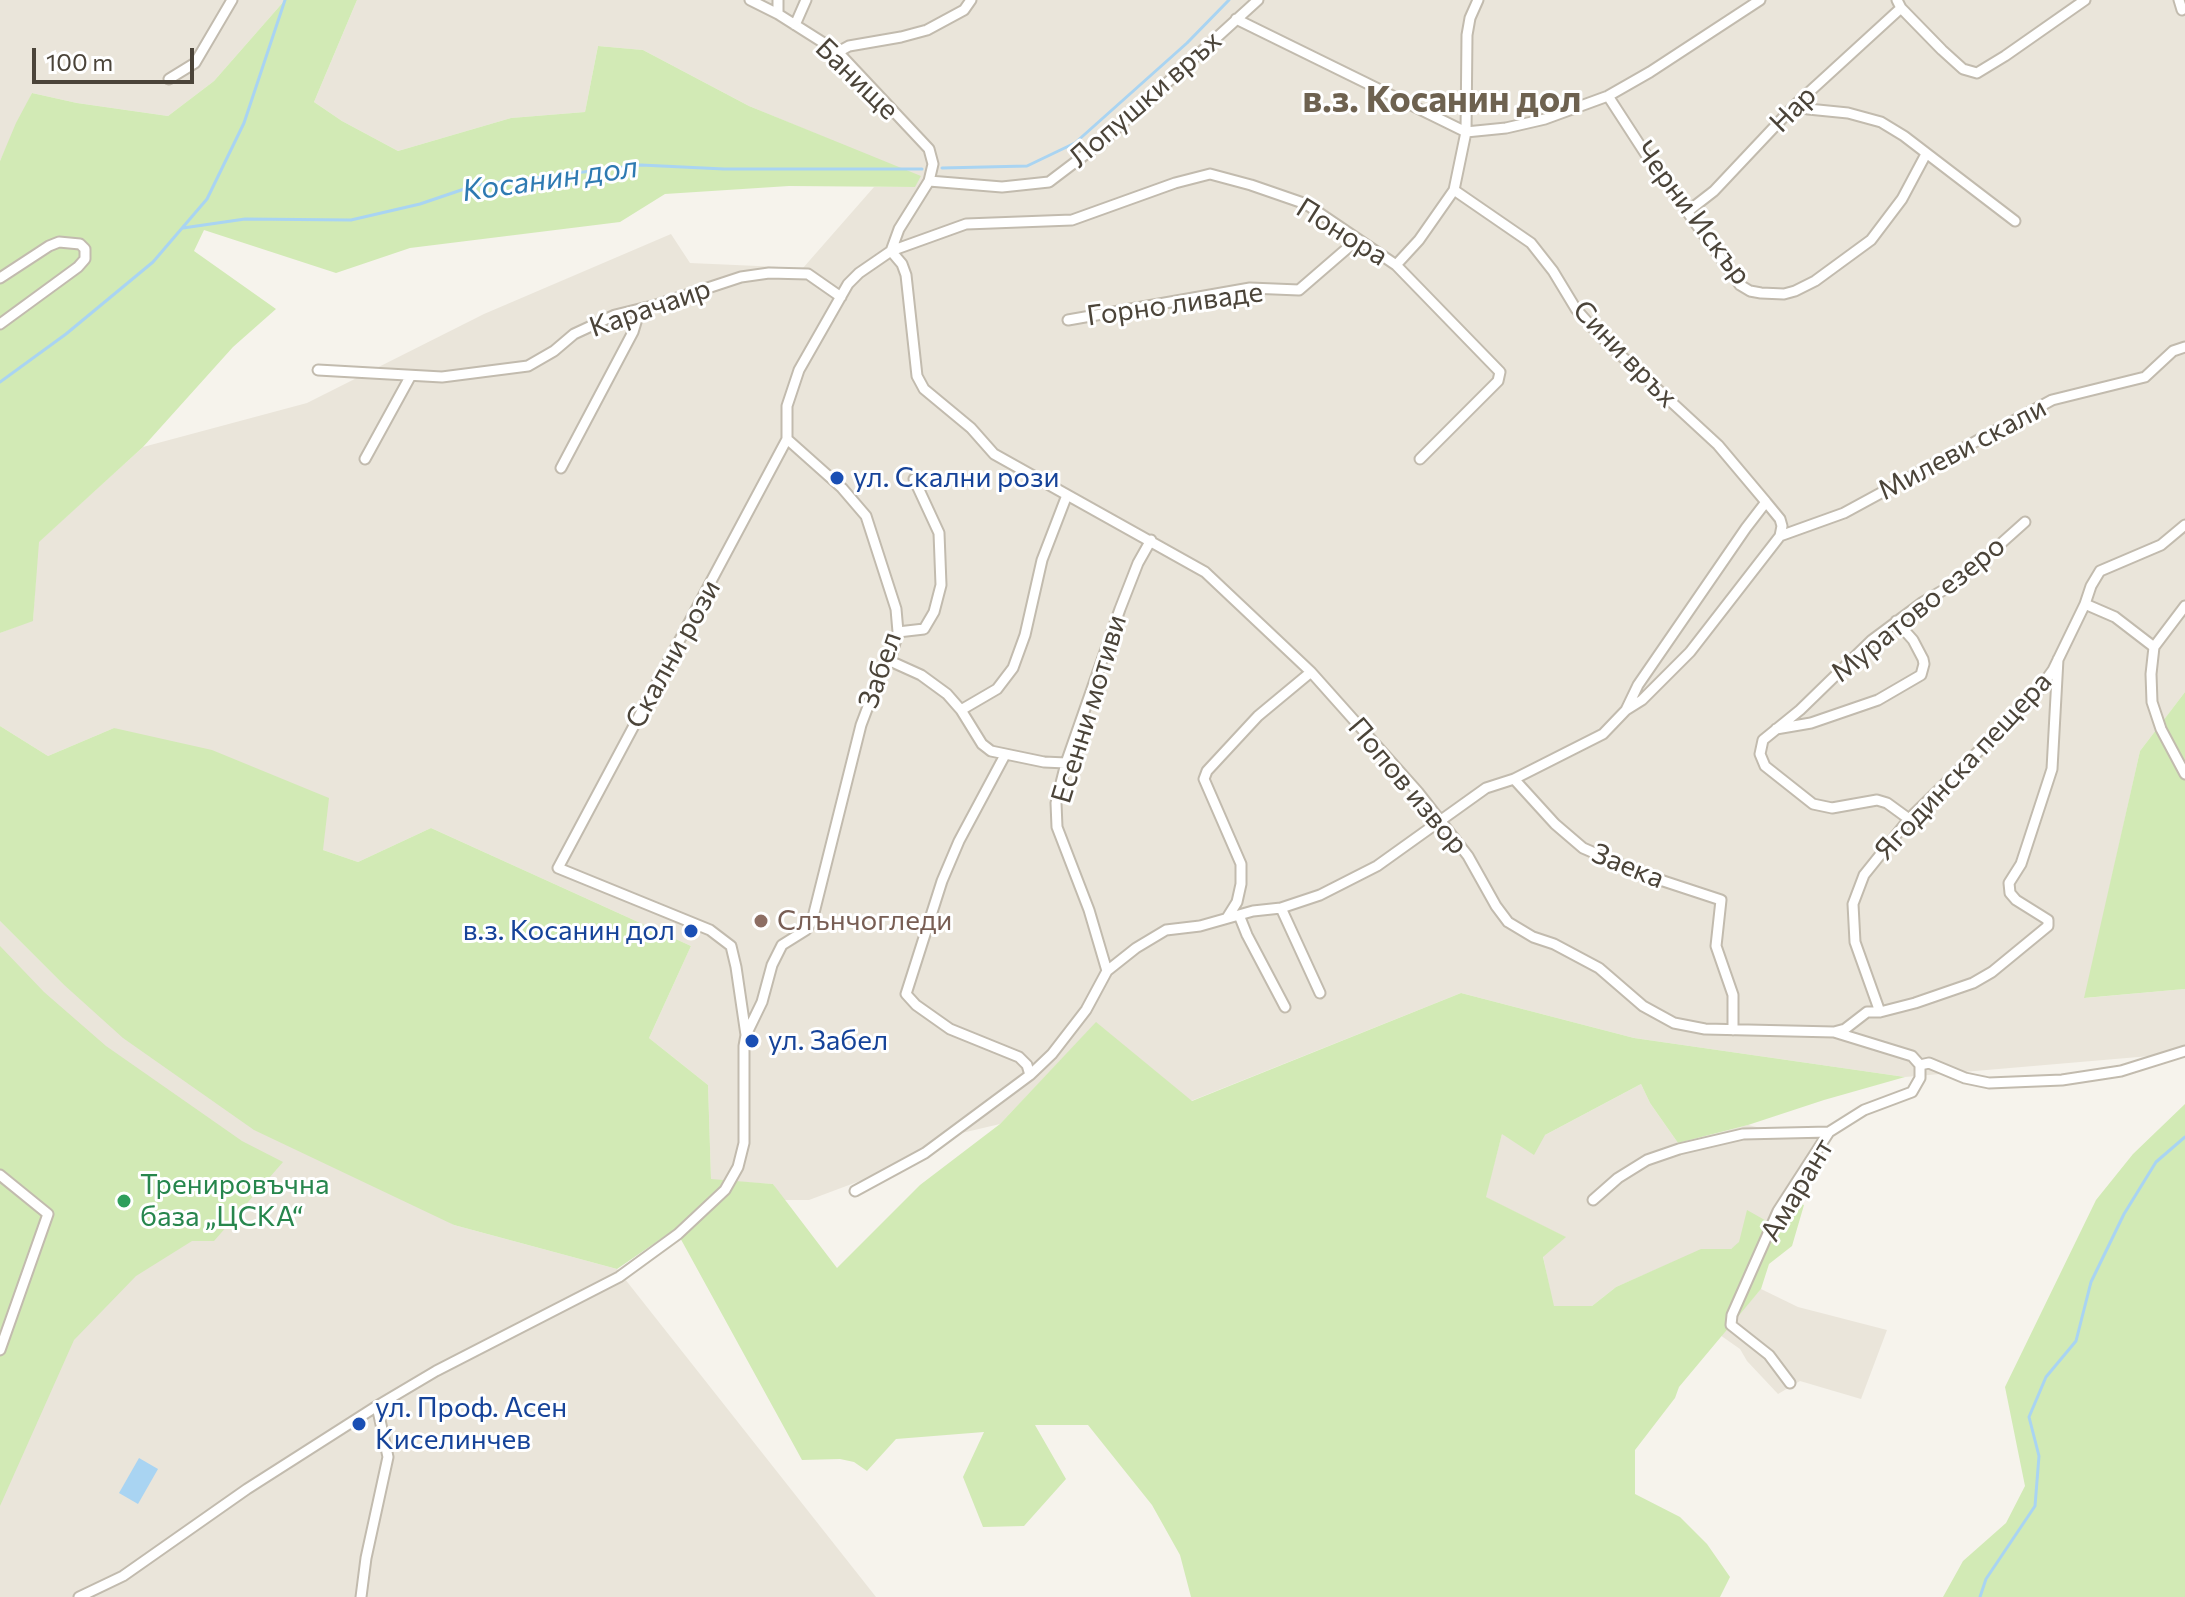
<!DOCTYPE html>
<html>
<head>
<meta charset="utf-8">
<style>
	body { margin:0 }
	#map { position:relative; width:2185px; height:1597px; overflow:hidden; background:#f6f3ec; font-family:Commissioner,sans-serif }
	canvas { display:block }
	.scale { position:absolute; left:32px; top:48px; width:162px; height:36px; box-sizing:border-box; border:4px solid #4b4439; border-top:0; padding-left:10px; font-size:24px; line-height:28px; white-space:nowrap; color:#4b4439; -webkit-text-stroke:6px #fff; paint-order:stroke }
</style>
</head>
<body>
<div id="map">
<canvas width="2185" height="1597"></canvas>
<div class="scale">100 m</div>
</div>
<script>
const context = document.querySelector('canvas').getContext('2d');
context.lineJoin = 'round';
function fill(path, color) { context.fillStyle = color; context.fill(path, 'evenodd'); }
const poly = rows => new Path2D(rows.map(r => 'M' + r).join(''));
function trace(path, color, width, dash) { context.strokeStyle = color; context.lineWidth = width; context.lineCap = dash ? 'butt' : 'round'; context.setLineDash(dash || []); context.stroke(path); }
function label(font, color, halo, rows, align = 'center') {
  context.font = font + ' Commissioner,sans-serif'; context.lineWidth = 6; context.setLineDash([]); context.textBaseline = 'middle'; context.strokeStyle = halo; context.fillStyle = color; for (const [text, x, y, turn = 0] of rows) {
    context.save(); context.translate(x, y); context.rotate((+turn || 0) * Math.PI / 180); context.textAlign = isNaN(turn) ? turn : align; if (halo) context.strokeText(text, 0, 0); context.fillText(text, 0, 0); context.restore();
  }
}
const residential = poly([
	[0,0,285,0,214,81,168,116,77,103,32,93,0,161],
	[357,0,2185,0,2185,692,2140,751,2085,998,2185,989,2185,1053,1905,1077,1634,1038,1461,993,1191,1101,1096,1023,1000,1124,949,1136,881,1173,809,1200,783,1200,773,1184,711,1180,708,1085,649,1038,691,946,431,828,358,862,323,850,114,728,48,756,0,726,0,633,33,620,38,542,143,447,307,403,484,314,671,234,690,263,803,268,874,187,914,187,920,177,749,106,643,50,598,46,585,112,511,118,398,151,342,121,314,102],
	[0,921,62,983,454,1225,617,1269,876,1597,0,1597],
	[1641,1084,1650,1103,1678,1143,1748,1125,1777,1132,1829,1132,1770,1223,1731,1249,1701,1250,1616,1287,1592,1306,1553,1306,1543,1256,1565,1237,1485,1197,1502,1134,1545,1135],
	[1761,1289,1798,1307,1887,1330,1861,1399,1800,1381,1778,1394,1747,1361,1740,1349,1720,1335]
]);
const green = poly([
	[285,0,357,0,314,102,342,121,398,151,511,118,585,112,598,46,643,50,749,106,921,176,915,187,789,186,665,194,620,222,410,248,336,273,204,230,194,251,276,309,233,347,143,447,39,542,33,621,0,633,0,161,16,123,32,93,77,103,168,116,214,81],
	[2185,692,2185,989,2084,998,2140,751],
	[0,726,48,756,114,728,212,750,329,798,323,850,358,862,431,828,691,946,649,1038,708,1085,711,1179,773,1184,837,1268,920,1185,1000,1124,1096,1022,1192,1101,1461,993,1634,1038,1905,1077,1824,1100,1748,1125,1678,1143,1650,1103,1641,1084,1545,1135,1534,1155,1502,1134,1486,1197,1566,1237,1543,1257,1554,1306,1592,1306,1616,1287,1701,1249,1731,1249,1739,1242,1747,1210,1770,1223,1797,1203,1804,1205,1792,1246,1769,1264,1761,1289,1679,1387,1675,1398,1635,1450,1635,1494,1680,1517,1707,1544,1730,1577,1720,1597,1191,1597,1180,1555,1152,1505,1088,1425,1035,1425,1066,1479,1024,1526,983,1527,963,1477,984,1432,896,1439,867,1471,854,1462,840,1459,802,1460,678,1234,684,1223,617,1269,454,1225,254,1130,123,1038,62,983,0,921],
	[0,946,44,992,106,1046,242,1141,283,1162,214,1241,192,1241,136,1276,74,1340,0,1506],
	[2185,1104,2185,1597,1943,1597,1963,1561,2006,1523,2025,1486,2005,1387,2096,1200,2133,1154]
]);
const water = poly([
	[139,1458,158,1469,138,1504,119,1493]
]);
const stream = poly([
	[942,168,1027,166,1075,143,1187,43,1229,0],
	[183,228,245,219,351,220,420,204,476,185,641,165,724,169,922,169],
	[0,382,66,334,153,262,207,199,244,123,285,0],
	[1980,1597,1986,1579,2035,1506,2039,1456,2029,1417,2046,1377,2076,1341,2091,1282,2124,1214,2156,1162,2185,1137]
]);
const minor = poly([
	[750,0,778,14,838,52,929,149,933,164,929,181,899,229,891,251],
	[1897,0,1901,8,1942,50,1963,69,1977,73,2005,56,2085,0],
	[2179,0,2182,10],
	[778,14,778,0],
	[1236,19,1466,132,1506,128,1545,119,1608,96,1650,72,1760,0],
	[795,25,806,0],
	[838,52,849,46,901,37,927,30,964,10,971,0],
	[169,79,195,63,232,0],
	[1608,96,1645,153,1740,285,1750,291,1761,293,1784,294,1795,291,1815,281,1871,240,1902,199,1926,154],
	[1795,105,1808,109,1848,113,1881,122,1904,136,2015,221],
	[929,181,1002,187,1049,182,1103,141,1258,0],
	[1454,190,1531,243,1553,271,1576,309,1601,337,1718,445,1766,502,1746,528,1638,685,1626,710],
	[1687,212,1714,191,1795,105,1901,8],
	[891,251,902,264,906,275,917,376,924,389,971,428,994,454,1205,572,1311,672,1418,792,1468,856,1496,906,1508,922,1533,937,1554,944,1599,968,1643,1006,1674,1023,1705,1029,1834,1032,1845,1029,1867,1012,1880,1012,1915,1003,1973,983,1992,972,2048,926,2048,920,2016,900,2010,893,2009,883,2021,864,2052,769,2058,659],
	[1396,265,1419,240,1454,190,1466,132,1467,35,1470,18,1478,0],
	[0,278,49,246,59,242,80,244,85,249,85,259,78,267,0,324],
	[1068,320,1250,288,1299,290,1358,239],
	[318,370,442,377,528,366,554,351,574,334,615,315,656,305,741,277,769,273,808,274,841,297],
	[365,459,410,377],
	[561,468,633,332,640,309],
	[1780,536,1844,513,2052,400,2145,377,2173,351,2185,347],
	[2085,604,2115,617,2154,647,2151,674,2152,702,2161,729,2185,774],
	[898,632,924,629,934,612,941,585,939,533,914,479],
	[2154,647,2185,606],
	[890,661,921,675,947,694,961,710,982,744,991,751,1044,762,1066,763],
	[961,710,997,689,1013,668,1025,635,1042,560,1067,495],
	[1776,729,1811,723,1878,700,1921,675,1924,664,1923,659,1913,640,1896,621],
	[1005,755,959,841,942,881,906,994,916,1005,950,1029,1019,1057,1027,1065,1030,1075],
	[1514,779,1555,824,1583,848,1645,875,1721,900,1716,946,1733,995,1733,1030],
	[1909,819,1887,803,1877,800,1832,808,1813,804,1765,766,1760,754,1763,740,1800,710,1872,640,1923,602,1959,581,2025,522],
	[1281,908,1320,993],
	[1239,915,1247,935,1285,1007],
	[1227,918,1237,902,1241,884,1241,864,1204,779,1207,771,1258,716,1311,672],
	[1107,971,1089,910,1057,827,1056,803,1066,763,1120,609,1138,563,1151,540],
	[1880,1012,1855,942,1853,904,1864,875,1909,819,2032,699,2053,670,2085,604,2091,586,2100,571,2161,545,2185,525],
	[746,1035,736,967,731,946,710,930,558,868,787,439,787,406,799,370,848,284,859,273,891,251,966,224,1072,220,1175,183,1210,174,1251,185,1306,204,1396,265,1500,372,1498,381,1420,459],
	[1920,1065,1929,1063,1965,1078,1989,1083,2062,1080,2121,1071,2185,1051],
	[0,1175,48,1214,0,1350],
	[855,1191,925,1153,1030,1075,1052,1054,1086,1010,1107,971,1136,948,1166,930,1200,926,1253,911,1281,908,1320,895,1377,866,1486,788,1514,779,1603,734,1626,710,1642,700,1690,652,1780,536,1782,526,1780,519,1766,502],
	[1593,1200,1618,1178,1647,1160,1679,1149,1743,1134,1829,1132],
	[1790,1383,1769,1355,1731,1325,1732,1315,1778,1211,1829,1132,1864,1110,1912,1092,1920,1078,1920,1065,1912,1056,1834,1032],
	[79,1597,123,1576,247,1489,377,1406,436,1371,619,1277,678,1234,725,1190,738,1167,744,1143,744,1046,746,1035,762,1002,772,965,782,945,806,930,812,921,861,725,878,680,890,661,898,632,896,609,866,516,842,488,787,439],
	[361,1597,366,1558,388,1457,377,1406]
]);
const markers = [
	[837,478,8,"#1a4fb4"],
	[761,921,8,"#8d6e63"],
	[691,931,8,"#1a4fb4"],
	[752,1041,8,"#1a4fb4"],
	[124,1201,8,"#2e9e5b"],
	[359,1424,8,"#1a4fb4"]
];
const streetNames = [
	["Банище",857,79,44],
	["Лопушки връх",1145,99,-41],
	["Нар",1793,109,-45],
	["Черни Искър",1693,213,53],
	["Понора",1342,232,32],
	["Горно ливаде",1175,304,-8],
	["Карачаир",650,308,-19],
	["Сини връх",1625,354,46],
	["Милеви скали",1962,449,-28],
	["Муратово езеро",1918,609,-39],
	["Скални рози",673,654,-61],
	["Забел",880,670,-71],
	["Есенни мотиви",1089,709,-73],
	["Ягодинска пещера",1963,766,-47],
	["Попов извор",1408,786,50],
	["Заека",1628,866,22],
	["Амарант",1797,1190,-59]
];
const transitNames = [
	["ул. Скални рози",853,478],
	["в.з. Косанин дол",675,931,"right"],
	["ул. Забел",768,1041],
	["ул. Проф. Асен",375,1408],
	["Киселинчев",375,1440]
];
const educationNames = [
	["Слънчогледи",777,921]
];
const leisureNames = [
	["Тренировъчна",140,1185],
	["база „ЦСКА“",140,1217]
];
const waterNames = [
	["Косанин дол",550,179,-8]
];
const districtNames = [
	["в.з. Косанин дол",1442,100]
];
fill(residential, '#eae5da');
fill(green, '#d2eab5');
fill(water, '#a9d4f2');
trace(stream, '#a9d4f2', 3);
trace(minor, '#c2bbae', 13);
trace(minor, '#fff', 9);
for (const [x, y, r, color] of markers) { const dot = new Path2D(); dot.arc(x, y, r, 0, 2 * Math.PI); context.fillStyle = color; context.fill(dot); trace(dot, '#fff', 3); }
label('28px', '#4b4439', '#fff', streetNames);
label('28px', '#164399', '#fff', transitNames, 'left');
label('28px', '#785e54', '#fff', educationNames, 'left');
label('28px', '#27864d', '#fff', leisureNames, 'left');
label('italic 30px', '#2e7ab2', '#fff', waterNames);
label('bold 36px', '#6e6250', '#fff', districtNames);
</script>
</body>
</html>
